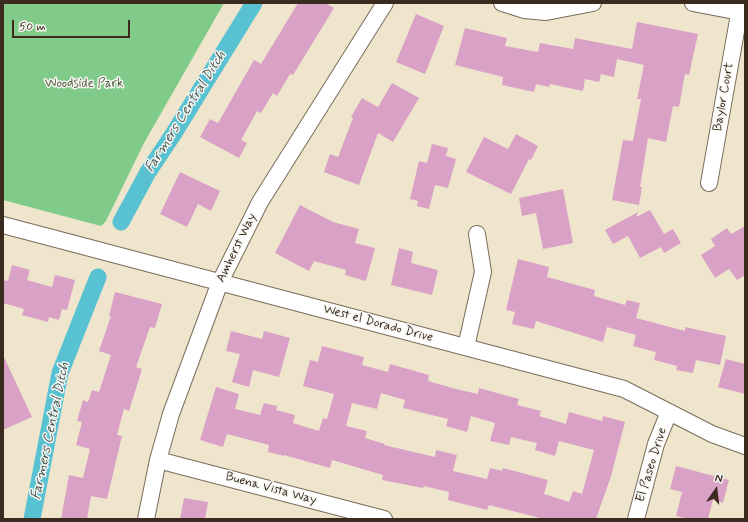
<!DOCTYPE html>
<html>
<head>
<meta charset="utf-8">
<style>
	body { margin:0 }
	#map { position:relative; width:748px; height:522px; overflow:hidden; background:#efe5cc; font-family:Mynerve,sans-serif }
	canvas { display:block }
	.frame { position:absolute; inset:0; border:4px solid #3b2a1e; pointer-events:none }
	.north { position:absolute; left:696px; top:470px; width:40px; height:40px; -webkit-text-stroke:3px #f6f6f2; paint-order:stroke; rotate:14deg; font-size:11px; font-weight:700; line-height:16px; text-align:center; color:#3b2a1e }
	.north::after { content:''; display:block; margin:auto; width:14px; height:18px; background:#3b2a1e; clip-path:polygon(50% 0,100% 100%,50% 72%,0 100%) }
	.scale { position:absolute; left:12px; top:20px; width:118px; height:18px; box-sizing:border-box; border:2px solid #3b2a1e; border-top:0; padding-left:5px; font-size:12px; line-height:14px; white-space:nowrap; color:#3b2a1e; -webkit-text-stroke:3px #f6f6f2; paint-order:stroke }
</style>
</head>
<body>
<div id="map">
<canvas width="748" height="522"></canvas>
<div class="frame"></div>
<div class="north">N</div>
<div class="scale">50 m</div>
</div>
<script>
const context = document.querySelector('canvas').getContext('2d');
context.lineJoin = 'round';
function fill(path, color) { context.fillStyle = color; context.fill(path, 'evenodd'); }
const poly = rows => new Path2D(rows.map(r => 'M' + r).join(''));
function trace(path, color, width, dash) { context.strokeStyle = color; context.lineWidth = width; context.lineCap = dash ? 'butt' : 'round'; context.setLineDash(dash || []); context.stroke(path); }
function label(font, color, halo, rows, align = 'center') {
  context.font = font + ' Mynerve,sans-serif'; context.lineWidth = 3; context.setLineDash([]); context.textBaseline = 'middle'; context.strokeStyle = halo; context.fillStyle = color; for (const [text, x, y, turn = 0] of rows) {
    context.save(); context.translate(x, y); context.rotate((+turn || 0) * Math.PI / 180); context.textAlign = isNaN(turn) ? turn : align; if (halo) context.strokeText(text, 0, 0); context.fillText(text, 0, 0); context.restore();
  }
}
const green = poly([
	[3,3,224,3,144,143,106,221,101,226,3,200]
]);
const canal = poly([
	[121,222,148,172,174,133,254,3],
	[32,519,60,373,98,277]
]);
const building = poly([
	[298,3,325,3,334,8,293,75,290,74,277,96,273,93,261,113,257,111,241,140,247,143,239,158,200,137,210,119,218,123,254,60,261,64],
	[416,14,444,26,425,74,396,62],
	[637,22,698,34,689,75,685,74,679,107,673,106,666,142,648,138,640,187,642,187,639,205,612,200,623,140,633,141,641,99,637,99,644,65,617,59,614,77,601,74,599,82,585,79,583,91,550,84,549,87,536,84,534,92,502,85,503,77,455,65,465,28,507,38,505,46,538,52,540,43,573,49,575,38,632,49],
	[392,83,419,98,393,142,378,133,359,185,324,172,330,154,338,157,353,118,351,117,362,98,378,107],
	[516,134,538,146,531,160,529,159,511,194,466,172,484,137,508,149],
	[432,144,448,148,446,156,456,159,448,188,435,185,429,209,417,206,418,201,410,199,419,161,427,163],
	[180,172,220,191,211,211,198,204,187,227,160,214],
	[563,189,573,243,543,249,536,213,522,216,519,198],
	[300,205,333,222,359,229,355,243,375,248,366,281,345,275,346,270,314,261,309,271,275,253],
	[650,210,664,234,673,229,681,243,664,253,661,247,640,258,628,236,613,244,605,230,638,212,636,217],
	[745,226,745,275,737,280,729,269,715,278,701,255,715,246,711,239,727,228,731,234],
	[399,248,413,252,411,263,438,270,432,295,391,285],
	[518,259,549,267,547,277,595,290,594,296,625,305,627,300,640,303,636,318,685,331,685,327,726,336,720,365,696,360,693,373,676,370,677,366,654,360,656,352,633,346,636,335,607,327,603,342,536,321,534,329,512,324,515,312,506,310],
	[12,265,30,270,27,280,52,287,55,275,75,280,67,310,62,309,59,320,49,317,48,322,22,315,24,309,3,303,3,280,8,281],
	[115,292,162,304,155,328,150,327,136,367,142,369,129,411,124,409,117,435,122,436,107,499,91,496,87,519,61,519,69,475,83,478,90,449,76,445,82,422,77,421,83,400,88,402,92,390,99,392,111,355,99,351,111,316,109,316],
	[231,331,262,339,264,331,290,338,279,377,253,370,249,387,232,382,240,354,226,351],
	[322,346,364,357,362,365,388,372,390,364,429,375,428,381,456,389,478,394,479,388,519,399,517,405,541,411,539,416,566,424,569,412,602,421,603,416,625,422,611,476,596,519,544,519,489,505,487,510,448,500,449,492,424,486,423,488,382,480,383,475,332,460,330,468,284,455,284,456,268,452,269,445,227,434,223,447,200,440,216,387,239,394,235,409,260,415,264,403,277,406,276,410,295,415,293,423,319,431,323,418,327,419,334,394,303,386,310,360,318,362],
	[381,393,405,400,403,408,448,419,446,426,467,432,471,416,495,423,490,441,509,445,511,437,537,443,535,450,555,456,559,441,594,450,582,494,573,491,569,502,544,494,548,480,503,468,502,471,490,468,487,479,453,471,457,455,436,450,435,457,384,445,385,444,365,438,367,431,346,426,352,403,377,409],
	[3,355,32,417,3,430],
	[726,359,745,364,745,394,718,387],
	[676,466,729,480,723,503,713,500,708,519,689,519,676,516,682,492,670,489],
	[184,498,208,502,205,519,180,519]
]);
const street = poly([
	[502,3,524,10,546,12,593,3],
	[693,3,745,13],
	[709,183,741,3],
	[3,225,624,389,712,434,745,446],
	[466,347,483,272,477,234],
	[158,460,384,519],
	[146,519,158,460,171,414,220,282,260,202,385,3],
	[636,519,656,444,669,412]
]);
const parkNames = [
	["Woodside Park",84,84]
];
const streetNames = [
	["Baylor Court",724,97,-80],
	["Amherst Way",237,248,-64],
	["West el Dorado Drive",378,324,15],
	["El Paseo Drive",652,465,-73],
	["Buena Vista Way",271,489,15]
];
const waterNames = [
	["Farmers Central Ditch",186,112,-58],
	["Farmers Central Ditch",51,431,-78]
];
fill(green, '#80cb89');
trace(canal, '#58c2d3', 17);
fill(building, '#daa1c7');
trace(street, '#7a6b5b', 18);
trace(street, '#fff', 16);
label('13px', '#505a3e', '#f6f6f2', parkNames);
label('13px', '#3b2a1e', '#f6f6f2', streetNames);
label('italic 14px', '#445854', '#f6f6f2', waterNames);
</script>
</body>
</html>
